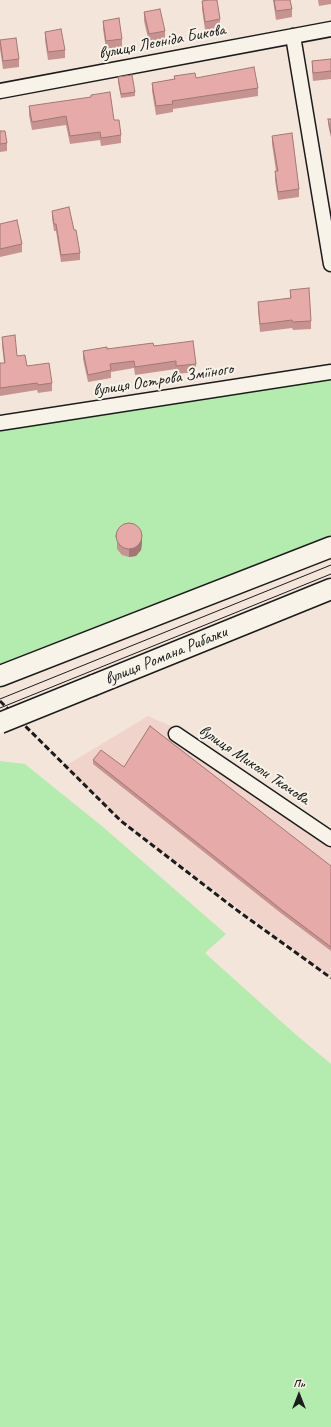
<!DOCTYPE html>
<html>
<head>
<meta charset="utf-8">
<style>
	body { margin:0 }
	#map { position:relative; width:331px; height:1427px; overflow:hidden; background:#f4e5db; font-family:Caveat,sans-serif }
	canvas { display:block }
	.north { position:absolute; left:279px; top:1375px; width:40px; height:40px; -webkit-text-stroke:3px #f7f3e8; paint-order:stroke; rotate:0deg; font-size:11px; font-weight:700; line-height:16px; text-align:center; color:#1c1c1c }
	.north::after { content:''; display:block; margin:auto; width:14px; height:18px; background:#1c1c1c; clip-path:polygon(50% 0,100% 100%,50% 72%,0 100%) }
</style>
</head>
<body>
<div id="map">
<canvas width="331" height="1427"></canvas>
<div class="north">Пн</div>
</div>
<script>
const context = document.querySelector('canvas').getContext('2d');
context.lineJoin = 'round';
function fill(path, color) { context.fillStyle = color; context.fill(path, 'evenodd'); }
const poly = rows => new Path2D(rows.map(r => 'M' + r).join(''));
function trace(path, color, width, dash) { context.strokeStyle = color; context.lineWidth = width; context.lineCap = dash ? 'butt' : 'round'; context.setLineDash(dash || []); context.stroke(path); }
function label(font, color, halo, rows, align = 'center') {
  context.font = font + ' Caveat,sans-serif'; context.lineWidth = 4; context.setLineDash([]); context.textBaseline = 'middle'; context.strokeStyle = halo; context.fillStyle = color; for (const [text, x, y, turn = 0] of rows) {
    context.save(); context.translate(x, y); context.rotate((+turn || 0) * Math.PI / 180); context.textAlign = isNaN(turn) ? turn : align; if (halo) context.strokeText(text, 0, 0); context.fillText(text, 0, 0); context.restore();
  }
}
const built = poly([
	[148,716,180,730,331,842,331,977,121,821,65,766]
]);
const green = poly([
	[331,378,331,540,0,669,0,429],
	[0,761,25,764,103,827,226,934,205,953,294,1033,331,1064,331,1427,0,1427]
]);
const street = poly([
	[293,36,331,264],
	[0,91,331,29],
	[0,423,331,372],
	[176,734,331,839]
]);
const secondary = poly([
	[0,676,331,547],
	[94,685,331,589]
]);
const tram = poly([
	[0,699,331,565],
	[0,708,331,574]
]);
const rail = poly([
	[0,701,121,821,234,908,331,978]
]);
const secondaryBridge = poly([
	[0,723,94,685]
]);
const wall = poly([
	[273,0,290,0,292,9,292,17,276,20],
	[318,0,331,0,331,4,319,6],
	[202,1,220,19,220,28,205,30,202,9],
	[144,12,165,31,165,39,149,42,144,21],
	[103,21,122,39,122,47,106,49,103,29],
	[45,32,65,50,65,58,48,60,45,40],
	[0,40,19,59,19,67,3,69,0,49],
	[331,59,331,79,313,81,312,70,312,61],
	[174,76,196,78,258,88,258,96,173,109,173,112,156,115,152,91,152,83,174,79],
	[118,77,135,92,135,96,121,98,118,82],
	[29,106,114,120,121,135,121,143,101,146,100,140,70,144,66,125,32,130,29,115],
	[328,119,331,119,331,138,328,124],
	[0,131,7,143,7,151,0,152],
	[272,136,299,189,299,197,278,200,275,180,275,171,276,171,272,144],
	[52,211,74,230,80,253,80,260,61,262,56,231,54,231,52,218],
	[0,224,22,244,22,252,0,257],
	[290,290,311,321,311,329,293,330,292,328,260,332,258,310,258,302,290,298],
	[2,337,17,356,27,366,52,383,52,391,38,393,37,390,0,396,0,363,4,363,2,345],
	[154,346,196,364,196,372,176,374,176,369,135,375,134,368,111,372,111,378,88,382,83,359,83,351,107,349],
	[117,534,142,543,141,550,136,556,129,557,122,555,117,549],
	[93,760,124,767,331,866,331,951,282,914,93,764]
]);
const shadedWall = poly([
	[142,535,142,543,141,550,136,556,129,557,129,549]
]);
const building = poly([
	[208,0,217,0,220,19,205,22,202,1,208,0],
	[274,0,290,0,292,9,276,11,274,0],
	[160,9,165,31,149,34,144,12,160,9],
	[119,18,122,39,106,41,103,21,119,18],
	[61,29,65,50,48,52,45,32,61,29],
	[16,38,19,59,3,61,0,40,16,38],
	[331,59,331,71,313,73,312,61,331,59],
	[254,67,258,88,172,101,173,104,156,106,152,83,175,79,174,76,195,73,196,78,254,67],
	[132,75,135,92,121,94,118,77,132,75],
	[110,92,114,120,119,120,121,135,101,138,100,132,70,136,66,116,32,122,29,106,91,97,91,95,110,92],
	[328,119,331,119,331,133,328,119],
	[0,131,5,131,7,143,0,144,0,131],
	[292,133,299,189,278,192,275,171,278,171,272,136,292,133],
	[69,207,74,230,76,230,80,253,61,255,56,224,54,224,52,211,69,207],
	[17,220,22,244,0,249,0,224,17,220],
	[309,288,311,321,293,322,292,320,260,324,258,302,291,298,290,290,309,288],
	[15,335,17,356,25,355,27,366,49,363,52,383,38,385,37,383,0,388,0,363,5,363,2,337,15,335],
	[193,341,196,364,176,366,176,361,135,367,134,361,110,364,111,370,88,375,83,351,107,347,107,349,153,343,154,346,193,341],
	'116 536a13 13 0 1 1 26 0a13 13 0 1 1-26 0Z',
	[150,726,331,866,331,947,282,910,93,760,101,750,124,767,150,726]
]);
const streetNames = [
	["вулиця Леоніда Бикова",162,42,-11],
	["вулиця Острова Зміїного",163,380,-9],
	["вулиця Романа Рибалки",166,656,-22],
	["вулиця Миколи Ткачова",254,765,34]
];
fill(built, '#f0d4cc');
fill(green, '#b4ebae');
trace(street, '#1c1c1c', 17);
trace(secondary, '#1c1c1c', 23);
trace(street, '#f7f3e8', 14);
trace(secondary, '#f7f3e8', 20);
trace(tram, '#1c1c1c', 1);
trace(rail, '#1c1c1c', 3, [6, 3]);
trace(secondaryBridge, '#1c1c1c', 23, []);
trace(secondaryBridge, '#f7f3e8', 20);
fill(wall, '#c69391');
fill(shadedWall, '#a17876');
fill(building, '#e6aba9');
trace(building, '#a17876', 1);
label('17px', '#1c1c1c', '#f7f3e8', streetNames);
</script>
</body>
</html>
